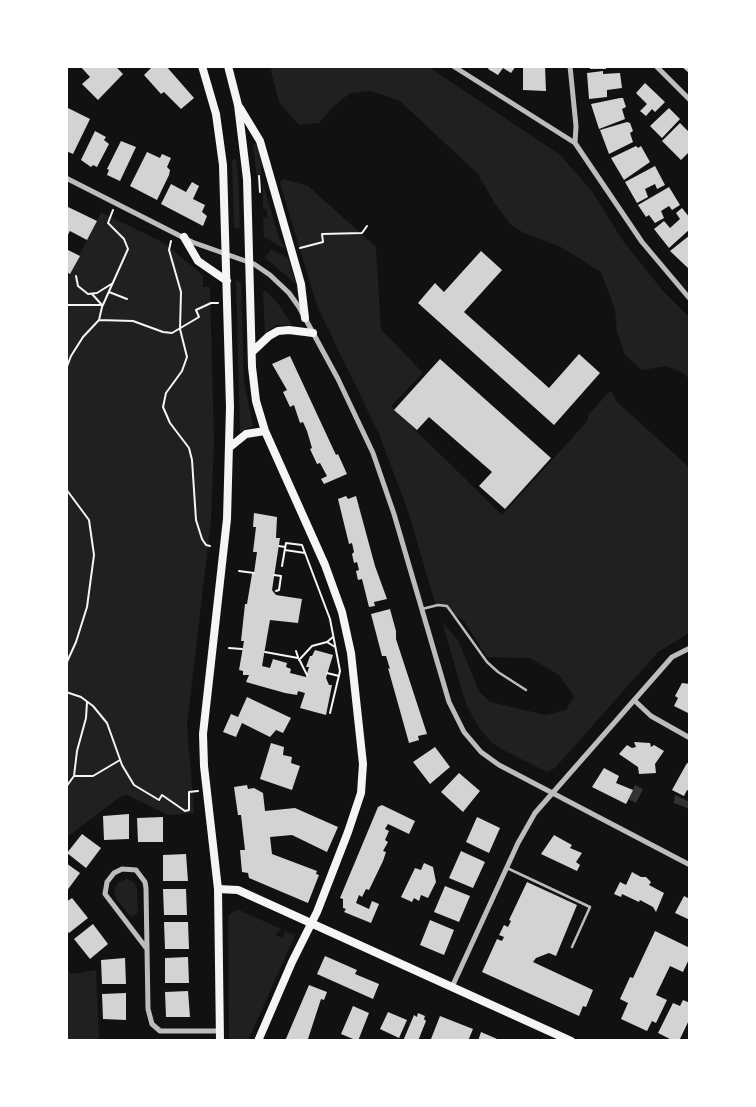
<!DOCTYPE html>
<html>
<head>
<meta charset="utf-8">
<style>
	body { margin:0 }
	#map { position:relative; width:756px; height:1107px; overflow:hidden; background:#111; font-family:Raleway,sans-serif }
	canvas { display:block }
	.frame { position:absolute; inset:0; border:68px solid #fff; pointer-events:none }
</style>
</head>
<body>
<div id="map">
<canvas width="756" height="1107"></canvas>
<div class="frame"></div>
</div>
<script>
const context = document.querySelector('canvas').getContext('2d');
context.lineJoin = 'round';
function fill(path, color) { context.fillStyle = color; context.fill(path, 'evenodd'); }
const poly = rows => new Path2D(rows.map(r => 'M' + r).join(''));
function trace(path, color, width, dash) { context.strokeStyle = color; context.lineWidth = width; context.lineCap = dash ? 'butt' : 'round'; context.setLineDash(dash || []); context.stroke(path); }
const green = poly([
	[272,66,427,66,560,155,591,190,623,241,663,291,690,318,690,380,683,373,667,366,642,370,625,355,617,332,615,309,601,272,561,247,524,233,511,225,495,204,478,174,400,101,371,91,350,93,332,108,319,123,299,125,279,102,271,71],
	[257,144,261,162,261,176,257,178,253,145],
	[236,159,238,177,240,228,234,228,232,160],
	[283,179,308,186,376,247,381,329,423,373,391,406,502,515,583,426,588,420,588,415,609,392,612,392,617,402,690,468,690,632,657,653,555,768,547,772,505,751,492,743,479,728,466,704,442,622,458,640,479,691,490,702,546,715,566,710,574,696,559,675,530,658,487,657,464,621,435,603,408,511,379,434,317,306,280,183],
	[263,184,279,238,285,247,283,248,264,237,263,218,267,218,267,209,263,209],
	[101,212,164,243,203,275,203,287,210,287,214,441,211,520,187,725,194,813,168,815,127,795,121,796,66,838,66,282],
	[271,249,288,258,296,284,265,258],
	[236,280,241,283,244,382,253,426,240,432],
	[266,291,280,306,292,325,277,325,265,333,263,292],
	[128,879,134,882,137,889,138,913,131,917,117,900,114,891,118,882],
	[239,910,281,929,276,935,282,938,285,931,295,935,248,1041,229,1041,228,916,234,911],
	[66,968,71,974,96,970,99,1041,66,1041]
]);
const water = poly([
	[635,785,643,789,636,803,628,799],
	[675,795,690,802,690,809,674,803]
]);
const building = poly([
	[80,66,115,66,123,74,98,100,82,84,90,77],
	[153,66,166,66,194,98,181,109,164,92,161,94,144,75],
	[490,66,516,66,511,73,503,68,498,75,488,69],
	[523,66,545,66,546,91,523,90],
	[590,66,607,66,606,69,590,69],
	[681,66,690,66,690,74],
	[603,71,603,74,620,73,622,88,607,90,607,97,589,99,587,73],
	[645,83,665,102,655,112,652,109,646,116,640,111,647,104,636,93],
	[620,98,623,98,626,107,622,109,625,119,599,129,591,104],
	[66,107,90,119,73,154,66,151],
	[669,108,680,119,662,138,650,126],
	[627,122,630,123,633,131,630,133,633,142,609,154,600,130],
	[680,123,690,133,690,151,681,160,662,141],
	[95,131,106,137,104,140,109,144,97,167,93,165,91,167,81,160],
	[121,141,136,147,120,181,107,175,109,170,107,169],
	[636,146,638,148,641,146,650,162,624,180,611,158],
	[147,152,160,158,162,154,171,158,167,167,170,170,169,175,157,200,130,186],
	[655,166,665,185,657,189,655,184,645,189,648,197,637,203,625,182],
	[192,182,199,186,193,199,205,205,202,212,207,216,203,226,161,204,171,184,186,192],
	[669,187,680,205,672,210,669,206,661,211,664,218,655,223,649,215,646,217,638,205],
	[66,206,97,221,87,240,70,231,66,238],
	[682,208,690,218,690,229,669,248,654,229,664,221,670,228,680,219,676,213],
	[690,235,690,268,689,269,670,251],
	[66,249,80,256,70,274,66,272],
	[481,251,502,270,464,312,549,388,579,354,600,373,554,425,418,303,435,283,444,292],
	[290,356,336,455,338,454,347,474,324,484,321,479,327,476,320,463,317,464,310,449,312,448,307,431,303,422,300,423,294,405,290,407,283,392,287,390,272,364],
	[440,359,551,458,505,509,479,486,492,472,429,417,417,430,394,410],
	[346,496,348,499,356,496,375,566,387,599,374,602,375,606,369,607,362,579,358,580,356,571,359,570,357,562,354,563,352,554,354,552,352,543,349,544,338,499],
	[254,513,277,517,276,538,280,538,272,590,276,595,302,599,298,623,270,620,262,666,270,668,273,659,287,663,286,667,291,669,290,673,306,677,309,667,306,667,310,656,312,656,315,650,333,655,326,678,329,685,332,685,326,715,300,708,305,693,298,691,297,695,285,693,246,682,249,675,243,675,243,671,239,670,244,641,241,641,245,604,247,604,252,574,254,573,257,552,253,552,256,527,253,527],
	[390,609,396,631,396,639,427,734,418,736,419,740,409,743,388,668,390,669,386,656,382,656,371,614],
	[682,683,690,684,690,714,674,706,678,698,675,696],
	[247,697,291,718,283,733,276,730,270,737,242,723,236,737,223,732,231,714,238,717],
	[634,742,650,743,651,747,654,745,664,751,655,764,656,773,639,774,638,767,619,754,627,745,632,748,636,747],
	[271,743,284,747,283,755,292,757,291,763,300,766,292,790,260,779],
	[435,747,450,767,430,784,413,762],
	[687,763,690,764,690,792,687,790,684,796,672,790],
	[604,768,619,776,616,783,633,790,626,804,592,787],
	[459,773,480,791,463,812,441,792],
	[247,785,248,789,254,788,263,793,265,811,295,808,338,827,327,852,292,835,270,837,272,854,317,871,316,874,319,875,308,903,249,878,248,873,242,872,240,850,245,850,241,815,238,815,234,787],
	[382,805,415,821,409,834,388,824,385,829,389,831,385,840,388,842,383,851,386,852,383,861,369,890,366,889,362,897,359,895,356,903,369,909,372,901,379,904,371,923,344,912,346,909,343,908,343,899,340,898,378,807],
	[129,814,129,839,104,840,103,816],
	[163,817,163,842,138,842,137,818],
	[477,817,500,828,489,853,466,842],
	[82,834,101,848,86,868,67,853],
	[554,835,572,845,570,848,582,853,576,862,580,865,577,871,541,854],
	[461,851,485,862,473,888,449,878],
	[186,854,188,881,163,881,163,855],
	[66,863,80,873,66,892],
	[424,863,433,867,436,882,428,898,421,895,419,901,414,898,412,902,401,897,415,868,421,870],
	[632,872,641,877,646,877,651,882,649,885,664,893,656,912,653,907,640,900,639,902,622,894,621,897,614,894,620,882,626,885],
	[527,882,577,905,556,956,549,953,536,958,533,962,593,990,586,1007,583,1006,579,1016,482,972,497,939,502,941,504,937,499,935,504,925,508,927,511,921,509,920],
	[445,886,470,896,459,922,434,912],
	[163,889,186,889,187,915,164,915],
	[684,896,690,899,690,920,675,913],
	[72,898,88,918,69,933,66,930,66,902],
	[430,920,454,930,444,955,420,945],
	[164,922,188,922,189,949,165,949],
	[93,924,108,944,90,959,74,939],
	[655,931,690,948,690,957,683,972,670,966,656,995,667,1000,656,1023,652,1021,647,1031,621,1019,628,1003,620,999,630,977,633,978],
	[325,956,357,970,355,974,379,984,373,999,317,974],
	[188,957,189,983,165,983,165,958],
	[125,958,126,984,102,984,101,960],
	[309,985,327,992,324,1000,321,999,308,1039,312,1041,285,1041],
	[188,991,190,1017,166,1017,165,992],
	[126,993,126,1020,103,1019,102,994],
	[683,1000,690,1003,690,1018,679,1041,674,1041,658,1033,673,1003,680,1006],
	[353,1006,369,1013,358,1041,341,1034],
	[388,1012,407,1020,399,1038,380,1029],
	[418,1013,425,1016,424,1019,426,1021,418,1041,403,1041,414,1015,417,1017],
	[440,1016,473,1029,468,1041,431,1039],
	[481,1032,495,1038,501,1041,478,1041]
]);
const path = poly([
	[259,176,260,192],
	[171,241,169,250,181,292,180,329,187,357,182,371,166,393,163,407,170,423,189,448,192,460,196,520,202,539,206,545,210,546],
	[300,248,323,242,322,234,362,233,367,226],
	[76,276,78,286,88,294,97,293,113,283],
	[109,292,127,299],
	[92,294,102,305],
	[66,305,103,305],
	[99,320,102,307,128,249,124,239,108,223,113,210],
	[66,369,71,356,83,337,99,320,133,321,163,332,172,333,199,317,196,310,211,303,218,303],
	[66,489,89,520,94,555,87,607,76,642,66,664],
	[279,546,285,547],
	[285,550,305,553],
	[282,566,286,543,302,545,330,619,340,671,330,713],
	[239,571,254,573],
	[274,575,281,576,279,590,276,591],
	[333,637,327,642,335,647],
	[229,648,242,649],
	[296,651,298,657],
	[265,652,298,658],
	[299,660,312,646,327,642],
	[300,661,307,675],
	[327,673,339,676],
	[66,692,81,697,93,706,107,723,122,765,134,785,159,800,162,795,185,811,189,810,189,792,198,791],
	[74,776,93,776,120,760],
	[66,787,74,776,77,751,86,718,87,702]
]);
const service = poly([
	[422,609,438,605,447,606,487,662,498,672,526,690],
	[507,868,590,907,572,947]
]);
const minor = poly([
	[453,66,575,143,642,242,690,299],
	[570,66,576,126,575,143],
	[656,66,690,100],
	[66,178,192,242,254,264,270,275,289,293,299,307,338,379,373,453,394,514,449,702,464,732,481,752,499,765,690,865],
	[634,700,651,716,690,738],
	[147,949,105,894,107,882,114,873,122,869,136,870,145,882,146,888,148,1009,152,1024,160,1031,220,1031],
	[452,987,518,843,535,813,672,657,690,648]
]);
const secondary = poly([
	[202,66,216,114,223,165,230,407,227,519,203,734,204,766,218,889,220,1041],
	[228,66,238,105,247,179,252,367,256,401,265,431,325,565,342,612,351,653,363,764,361,793,348,832,317,912,292,962,258,1041],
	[240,108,260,141,301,284,305,318],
	[184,237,198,261,227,281],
	[252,352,269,336,278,331,289,330,313,333],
	[230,447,246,434,265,431],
	[218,889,238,890,571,1041]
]);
fill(green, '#202020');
fill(water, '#333');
fill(building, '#d3d3d3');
trace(path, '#f5f5f5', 2);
trace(service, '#bcbcbc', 2.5);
trace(minor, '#bcbcbc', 5);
trace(secondary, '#f5f5f5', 8);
</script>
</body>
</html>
